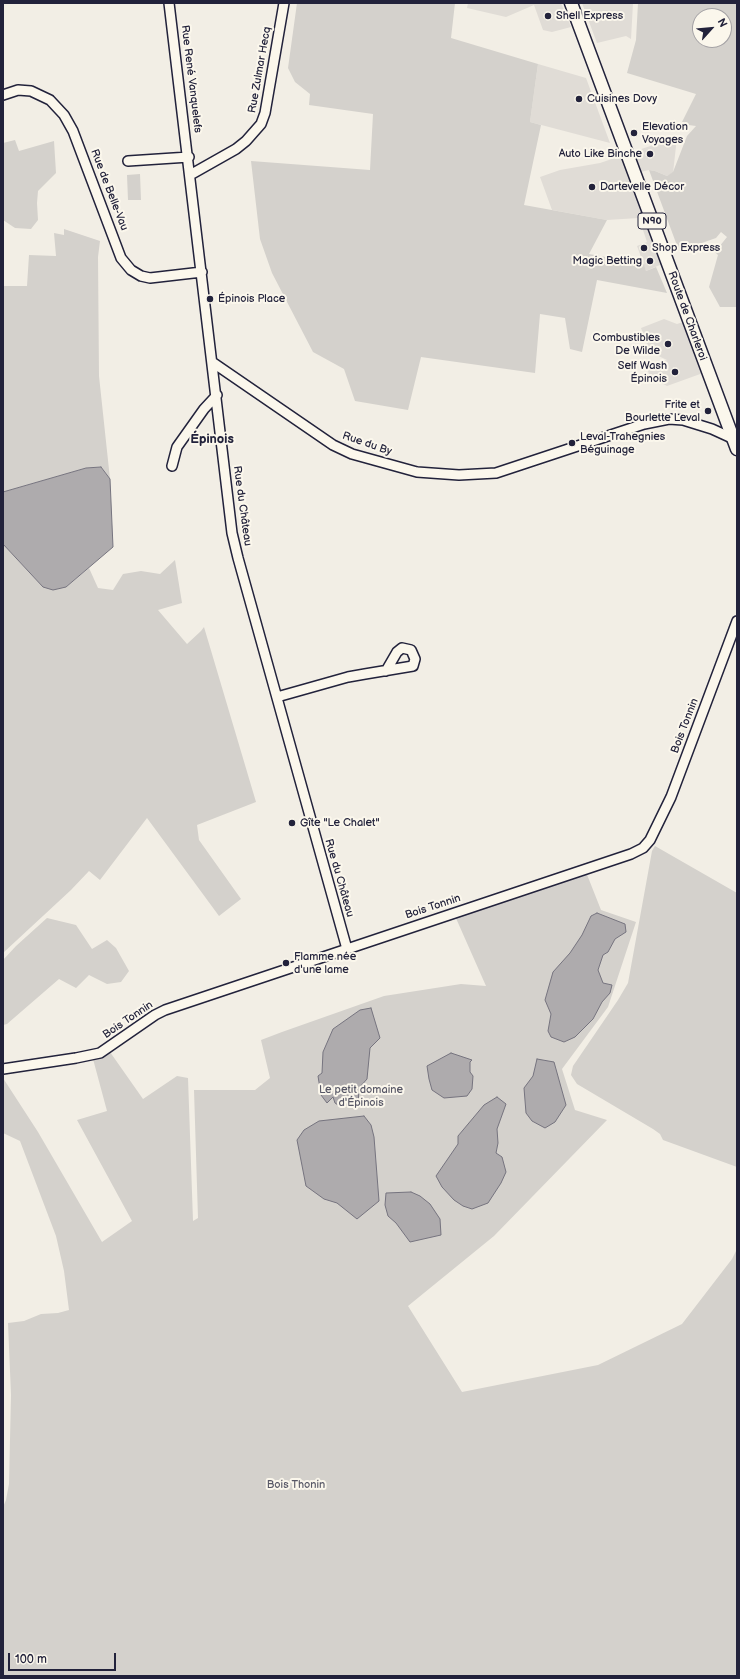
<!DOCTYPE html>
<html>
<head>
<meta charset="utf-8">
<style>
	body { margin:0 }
	#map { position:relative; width:740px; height:1679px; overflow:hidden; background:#f2eee5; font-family:"Balsamiq Sans",sans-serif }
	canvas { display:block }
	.frame { position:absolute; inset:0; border:4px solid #22223b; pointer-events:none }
	.north { position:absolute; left:692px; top:8px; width:40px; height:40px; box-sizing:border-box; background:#fbf7ec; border:1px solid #a4a2a5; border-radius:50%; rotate:63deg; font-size:11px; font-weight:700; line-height:16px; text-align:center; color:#22223b }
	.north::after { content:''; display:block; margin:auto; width:14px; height:18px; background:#22223b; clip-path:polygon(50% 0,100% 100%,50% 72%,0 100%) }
	.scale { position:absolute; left:8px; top:1653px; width:108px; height:18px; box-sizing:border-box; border:2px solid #22223b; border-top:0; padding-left:5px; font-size:12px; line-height:14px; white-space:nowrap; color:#22223b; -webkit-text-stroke:3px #fbf7ec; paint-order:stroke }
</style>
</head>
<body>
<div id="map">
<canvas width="740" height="1679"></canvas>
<div class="frame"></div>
<div class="north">N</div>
<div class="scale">100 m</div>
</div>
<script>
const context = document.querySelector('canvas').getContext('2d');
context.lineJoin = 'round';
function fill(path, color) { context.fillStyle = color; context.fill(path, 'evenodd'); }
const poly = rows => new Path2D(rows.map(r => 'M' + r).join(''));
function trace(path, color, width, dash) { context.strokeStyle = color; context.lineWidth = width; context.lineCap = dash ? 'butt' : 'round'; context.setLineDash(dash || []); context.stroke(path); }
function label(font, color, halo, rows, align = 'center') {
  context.font = font + ' "Balsamiq Sans",sans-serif'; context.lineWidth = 4; context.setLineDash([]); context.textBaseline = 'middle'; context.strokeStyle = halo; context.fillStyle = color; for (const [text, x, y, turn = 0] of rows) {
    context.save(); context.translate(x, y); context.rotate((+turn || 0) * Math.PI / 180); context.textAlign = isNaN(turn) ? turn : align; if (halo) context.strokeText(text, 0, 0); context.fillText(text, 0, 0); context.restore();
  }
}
const built = poly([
	[468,3,561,3,571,27,552,32,543,30,534,5,506,17,467,8],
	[582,3,633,3,631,39,626,36,597,43],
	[538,64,586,78,610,143,530,122],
	[674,138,676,146,673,173,667,176,655,171,649,170,636,173,669,261,646,271,637,246,647,242,639,218,607,220,552,210,540,177,560,170,600,163],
	[664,319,677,324,683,322,703,373,667,386,650,377,647,368,667,360,650,352,641,328]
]);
const green = poly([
	[297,3,455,3,451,38,538,64,530,122,541,125,524,205,607,220,589,254,644,264,646,271,656,267,667,293,597,280,582,352,570,349,565,318,540,314,535,373,421,357,408,410,355,401,344,369,313,352,272,273,260,239,251,161,370,170,373,114,309,105,310,94,295,82,288,68],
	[638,3,737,3,737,307,720,307,709,287,718,255,715,252,727,237,721,232,716,238,679,251,649,170,655,171,667,176,673,172,687,136,696,126,681,124,696,94,627,73,636,40],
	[700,16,724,16,724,40,700,40],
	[15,140,19,151,54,141,56,173,38,191,37,203,38,220,31,229,15,228,3,220,3,143],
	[140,174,141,200,128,200,127,175],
	[64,229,100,241,98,257,99,376,110,479,101,467,86,468,3,492,3,286,27,286,29,255,56,256,54,233,64,235],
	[3,544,43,587,66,587,89,568,98,588,113,590,123,574,141,571,160,574,175,560,182,603,158,610,187,644,201,631,204,627,256,802,197,825,199,840,241,899,219,916,147,818,100,880,89,871,71,890,3,953],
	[655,846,737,893,737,1167,663,1140,660,1134,653,1129,577,1084,571,1075,573,1066,618,1000,628,983,652,851],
	[586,872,601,910,636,922,608,1007,562,1069,575,1110,607,1120,494,1236,408,1306,462,1392,598,1365,682,1324,732,1259,737,1249,737,1676,3,1676,3,1507,6,1500,9,1484,11,1395,8,1323,24,1321,41,1314,58,1313,69,1310,64,1271,56,1236,20,1141,3,1133,3,1078,38,1132,102,1242,132,1221,77,1120,107,1111,93,1059,110,1052,143,1099,177,1076,188,1078,193,1221,198,1218,194,1090,255,1090,270,1078,261,1040,282,1032,384,996,461,984,486,986,455,916],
	[47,918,76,925,92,949,107,940,116,948,129,971,121,982,107,984,89,975,76,988,59,979,7,1024,3,1025,3,960,16,946]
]);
const water = poly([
	[101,467,110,479,113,547,66,587,53,590,43,587,3,544,3,492,86,468,101,467],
	[597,913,625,924,626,932,615,939,608,952,603,955,598,970,603,983,612,985,610,993,602,1002,593,1019,575,1037,564,1042,551,1037,548,1031,551,1014,545,1000,553,972,570,953,582,935,591,916,597,913],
	[371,1008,380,1038,370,1048,367,1079,359,1088,358,1105,338,1105,335,1103,333,1097,327,1103,321,1095,318,1076,322,1073,323,1052,333,1029,360,1010,371,1008],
	[451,1053,472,1060,470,1062,470,1072,473,1076,472,1089,467,1096,444,1098,432,1090,429,1079,427,1066,451,1053],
	[537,1059,554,1062,566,1105,555,1122,545,1128,532,1121,526,1113,524,1088,533,1076,537,1059],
	[497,1097,506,1104,497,1129,498,1143,496,1153,502,1157,506,1172,501,1183,488,1203,472,1209,463,1206,454,1200,442,1187,436,1176,458,1144,458,1136,484,1105,497,1097],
	[364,1116,371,1125,374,1137,379,1201,357,1219,337,1203,324,1199,306,1186,297,1140,304,1130,319,1121,364,1116],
	[411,1192,420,1196,430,1204,440,1219,441,1235,410,1242,396,1223,388,1216,385,1205,386,1193,411,1192]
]);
const minor = poly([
	[169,3,232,533,238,558,347,949],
	[3,95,18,90,31,91,50,100,64,115,73,131,121,258,131,270,141,276,150,278,202,272],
	[128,161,189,157],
	[190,175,236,149,246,141,261,124,265,113,284,3],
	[212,362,333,445,352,454,417,472,459,475,496,473,644,424,669,419,683,420,712,429,736,440],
	[172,466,177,447,204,409,217,395],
	[277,697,348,677,365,674,413,666,415,659,411,650,402,648,397,652,386,671],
	[3,1069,76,1058,100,1053,155,1015,165,1010,631,854,643,848,650,840,671,797,737,621]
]);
const major = poly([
	[571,3,737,449]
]);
const markers = [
	[548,16,4,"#22223b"],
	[579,99,4,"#22223b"],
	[634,133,4,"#22223b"],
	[650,154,4,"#22223b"],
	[592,187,4,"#22223b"],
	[644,248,4,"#22223b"],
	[650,261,4,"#22223b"],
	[210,299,4,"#22223b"],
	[668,344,4,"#22223b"],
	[675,372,4,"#22223b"],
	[708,411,4,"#22223b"],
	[572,443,4,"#22223b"],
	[292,823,4,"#22223b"],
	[286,963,4,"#22223b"]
];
const shields = [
	[652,221,28]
];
const shieldNames = [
	["N90",652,221]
];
const poiNames = [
	["Shell Express",556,16],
	["Cuisines Dovy",587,99],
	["Elevation",642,127],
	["Voyages",642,140],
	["Auto Like Binche",642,154,"right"],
	["Dartevelle Décor",600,187],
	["Shop Express",652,248],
	["Magic Betting",642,261,"right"],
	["Épinois Place",218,299],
	["Combustibles",660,338,"right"],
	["De Wilde",660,351,"right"],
	["Self Wash",667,366,"right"],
	["Épinois",667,379,"right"],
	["Frite et",700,405,"right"],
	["Bourlette Leval",700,418,"right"],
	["Leval-Trahegnies",580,437],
	["Béguinage",580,450],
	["Gîte \"Le Chalet\"",300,823],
	["Flamme née",294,957],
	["d'une lame",294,970]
];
const streetNames = [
	["Rue Zulmar Hecq",260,70,-80],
	["Rue René Vanquelefs",191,79,83],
	["Rue de Belle-Vau",109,190,69],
	["Route de Charleroi",687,316,70],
	["Rue du By",367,444,19],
	["Rue du Château",242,506,82],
	["Bois Tonnin",685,726,-69],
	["Rue du Château",339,878,74],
	["Bois Tonnin",433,907,-18],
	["Bois Tonnin",128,1020,-34]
];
const parkNames = [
	["Le petit domaine",361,1090],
	["d'Épinois",361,1103],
	["Bois Thonin",296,1485]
];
const quarterNames = [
	["Épinois",212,440]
];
fill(built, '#e0dcd6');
fill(green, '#d4d1cc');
fill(water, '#aeabad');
trace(water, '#76747f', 1);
trace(minor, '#22223b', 12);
trace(major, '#22223b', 15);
trace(minor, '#fbf7ec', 9);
trace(major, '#fbf7ec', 12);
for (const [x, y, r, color] of markers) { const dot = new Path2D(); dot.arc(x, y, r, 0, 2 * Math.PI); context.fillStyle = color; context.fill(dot); trace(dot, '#fbf7ec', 1.5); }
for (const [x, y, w] of shields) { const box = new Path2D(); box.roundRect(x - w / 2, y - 8, w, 16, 3); context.fillStyle = '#fbf7ec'; context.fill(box); trace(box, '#22223b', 1); }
label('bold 10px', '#22223b', null, shieldNames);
label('11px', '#22223b', '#fbf7ec', poiNames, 'left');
label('11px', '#22223b', '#fbf7ec', streetNames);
label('11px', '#575766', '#fbf7ec', parkNames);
label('bold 13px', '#22223b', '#fbf7ec', quarterNames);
</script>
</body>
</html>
